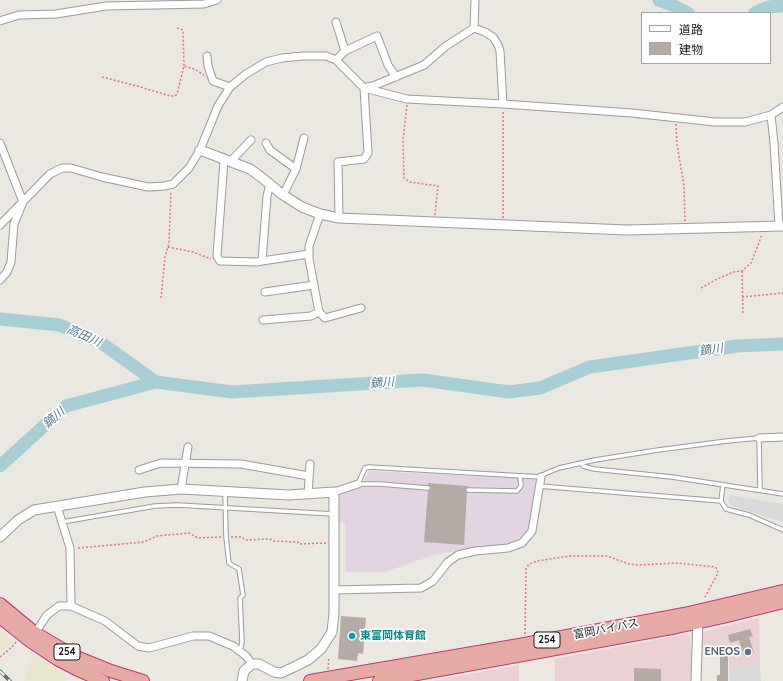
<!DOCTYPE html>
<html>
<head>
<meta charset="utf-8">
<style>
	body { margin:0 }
	#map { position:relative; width:783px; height:681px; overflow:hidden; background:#ebe7e1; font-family:Quicksand,"Noto Sans JP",sans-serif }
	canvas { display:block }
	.legend { position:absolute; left:641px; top:12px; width:130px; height:52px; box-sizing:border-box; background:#fff; border:1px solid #a3a3a3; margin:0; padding:5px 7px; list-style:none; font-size:12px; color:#1a1a1a }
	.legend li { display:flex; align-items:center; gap:8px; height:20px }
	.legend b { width:20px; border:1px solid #a3a3a3 }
</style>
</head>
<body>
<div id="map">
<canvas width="783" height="681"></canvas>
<ul class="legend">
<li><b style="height:5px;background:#fff"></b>道路</li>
<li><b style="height:11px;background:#b4aba7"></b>建物</li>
</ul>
</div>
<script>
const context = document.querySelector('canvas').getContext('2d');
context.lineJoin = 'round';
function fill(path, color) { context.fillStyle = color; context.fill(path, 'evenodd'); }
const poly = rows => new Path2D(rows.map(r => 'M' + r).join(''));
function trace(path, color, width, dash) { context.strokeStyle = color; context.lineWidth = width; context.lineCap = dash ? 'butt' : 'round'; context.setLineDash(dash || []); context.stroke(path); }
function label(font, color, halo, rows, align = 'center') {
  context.font = font + ' Quicksand,"Noto Sans JP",sans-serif'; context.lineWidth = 3.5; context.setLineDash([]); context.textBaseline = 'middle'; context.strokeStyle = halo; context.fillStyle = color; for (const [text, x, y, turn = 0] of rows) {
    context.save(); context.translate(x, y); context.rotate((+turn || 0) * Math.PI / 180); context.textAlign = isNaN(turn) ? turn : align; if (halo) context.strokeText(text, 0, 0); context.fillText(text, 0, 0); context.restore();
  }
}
const commercial = poly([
	[759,618,760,665,729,666,729,653,701,654,702,632],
	[688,634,690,637,693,668,691,681,555,681,555,659],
	[519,665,519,681,433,681]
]);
const industrial = poly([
	[369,471,537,479,530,526,527,533,520,540,514,543,465,549,430,556,385,572,346,572,345,523,339,522,340,495,357,490,364,482]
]);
const farmland = poly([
	[0,629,12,641,0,652],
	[32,654,66,674,66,681,24,681]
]);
const parking = poly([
	[730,495,783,504,783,522,731,506,728,500],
	[760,665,761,681,730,681,729,666]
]);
const river = poly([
	[659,0,674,6,688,13],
	[755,13,768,7,783,6],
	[0,319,59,325,100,342,156,382],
	[0,466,66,406,156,382,232,392,423,380,509,392,540,388,590,367,737,346,783,344]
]);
const building = poly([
	[428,483,468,486,465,490,467,493,464,545,424,542,428,491,430,490,431,488,428,485],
	[341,616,366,618,363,654,358,653,357,661,338,659],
	[750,629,753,636,749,637,754,653,744,656,739,640,730,643,728,635],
	[728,654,728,681,717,681,717,675,720,675,720,656],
	[634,668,661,669,661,681,634,681]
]);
const path = poly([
	[177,28,183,30,184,66],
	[102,77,137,86,170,96,175,96,177,94,184,66,194,69,204,75],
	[407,105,403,140,404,178,410,182,438,186,435,215],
	[676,124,677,144,684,186,685,222],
	[503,218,503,112],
	[168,247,193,252,211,259],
	[742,271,743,314],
	[701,288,717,279,734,272,742,271,751,263,762,235],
	[742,297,783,293],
	[161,298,165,257,169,243,171,191],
	[231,537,242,537,245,540,270,539,274,541,298,542,299,544,326,543],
	[78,548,144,542,157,536,189,533,198,538,221,537],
	[525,634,526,569,529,564,537,561,570,556,607,556,629,564,638,565,677,563,715,567,717,569,718,573,704,599],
	[0,657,12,647,16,642],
	[328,669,329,657]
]);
const service = poly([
	[581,463,583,466,594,469,672,477,783,494],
	[723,485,721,501,726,509,749,515,783,530],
	[539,486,721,501],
	[428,488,380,484,358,484,365,468,369,467,541,477,542,475,559,468,595,460,658,450,727,441,759,438,760,490],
	[468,490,517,491,521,486,520,476],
	[225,492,226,537,229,563,239,569,243,595,240,598,242,642,240,651],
	[62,522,155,506,178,505,333,514]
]);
const minor = poly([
	[0,21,19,15,56,14,106,6,204,4,217,0],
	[336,22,345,51],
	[474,28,485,32,493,37,498,45,500,51,503,104],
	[207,56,208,66,213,81,230,87],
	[336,60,345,51,377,36,388,65,396,77],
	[367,87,373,86,424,65,446,46,474,28,475,0],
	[771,115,774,143,779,226],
	[0,143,23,202,14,224,11,262,7,272,0,280],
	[266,143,270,150,296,169],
	[224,160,217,256,220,261,257,262,262,261,267,196,270,184],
	[230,162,251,140],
	[283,195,296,169,304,138],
	[320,214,309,246,309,259,319,312,325,318,361,308],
	[339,218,338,162,364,159,368,153,364,88],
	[0,225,50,174,62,168,71,168,102,177,148,187,164,186,173,184,189,168,200,150,218,106,230,87,246,74,266,62,282,58,303,56,326,56,336,60,364,88,407,99,503,104,632,113,715,122,745,122,771,115,783,107],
	[262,261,309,254],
	[265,292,314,285],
	[263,320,311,316,319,312],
	[759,438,783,437],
	[139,470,161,463,241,464,309,476],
	[181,489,188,447],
	[334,492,358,484],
	[308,494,310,464],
	[57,506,70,548,71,606],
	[334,590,421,588,433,581,448,562,458,555,475,551,508,548,522,543,532,531,541,477],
	[33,636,47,615,59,606,71,606,105,621,138,646,149,648,193,636,209,636,233,646,246,656,252,664]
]);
const tertiary = poly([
	[200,150,250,169,261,177,283,195,302,207,320,214,339,218,627,230,783,226],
	[0,537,18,520,34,510,145,492,181,489,289,495,334,492,334,613,332,632,321,649,308,660,294,667,281,673,274,672,259,664,252,664,244,671,242,681],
	[696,681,698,617]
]);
const trunk = poly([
	[0,604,35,633,74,656,111,671,143,681],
	[0,617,30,641,57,659,76,669,103,681],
	[310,681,519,645,684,614,783,591],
	[379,681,677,627,723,617,783,602]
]);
const rail = poly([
	[0,671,10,681]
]);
const markers = [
	[352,636,4,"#0f9aa8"],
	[748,652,4,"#5c6f8a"]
];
const shields = [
	[547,640,26],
	[67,652,26]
];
const shieldNames = [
	["254",547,640],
	["254",67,652]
];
const streetNames = [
	["富岡バイパス",606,629,-11]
];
const cultureNames = [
	["東富岡体育館",360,636]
];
const serviceNames = [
	["ENEOS",740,652]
];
const waterNames = [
	["高田川",84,336,24],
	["鏑川",711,350,-8],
	["鏑川",382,383,-4],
	["鏑川",54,418,-41]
];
fill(commercial, '#ead1d3');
fill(industrial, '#e3d4e2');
fill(farmland, '#e8e7ce');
fill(parking, '#dadada');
trace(river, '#a6ced4', 13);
fill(building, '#b4aba7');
trace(service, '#9b9b9b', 5.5);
trace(minor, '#9b9b9b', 9);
trace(tertiary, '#9b9b9b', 11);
trace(trunk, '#c03774', 14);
trace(path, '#e97474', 1.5, [2, 2]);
trace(service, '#fff', 3.5);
trace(minor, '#fff', 7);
trace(tertiary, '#fff', 9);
trace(trunk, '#e6aba4', 12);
trace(rail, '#686868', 3.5);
trace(rail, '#fff', 2, [6]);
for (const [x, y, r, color] of markers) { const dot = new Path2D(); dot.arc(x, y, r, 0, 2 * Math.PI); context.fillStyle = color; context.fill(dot); trace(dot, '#fff', 1.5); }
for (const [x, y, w] of shields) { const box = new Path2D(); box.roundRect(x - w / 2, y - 8, w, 16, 3); context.fillStyle = '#fff'; context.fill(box); trace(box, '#1a1a1a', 1); }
label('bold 10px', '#1a1a1a', null, shieldNames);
label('11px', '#1a1a1a', '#fff', streetNames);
label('bold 11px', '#0d838f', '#fff', cultureNames, 'left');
label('bold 11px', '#4e5e75', '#fff', serviceNames, 'right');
label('italic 12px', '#507a97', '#fff', waterNames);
</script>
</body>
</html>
